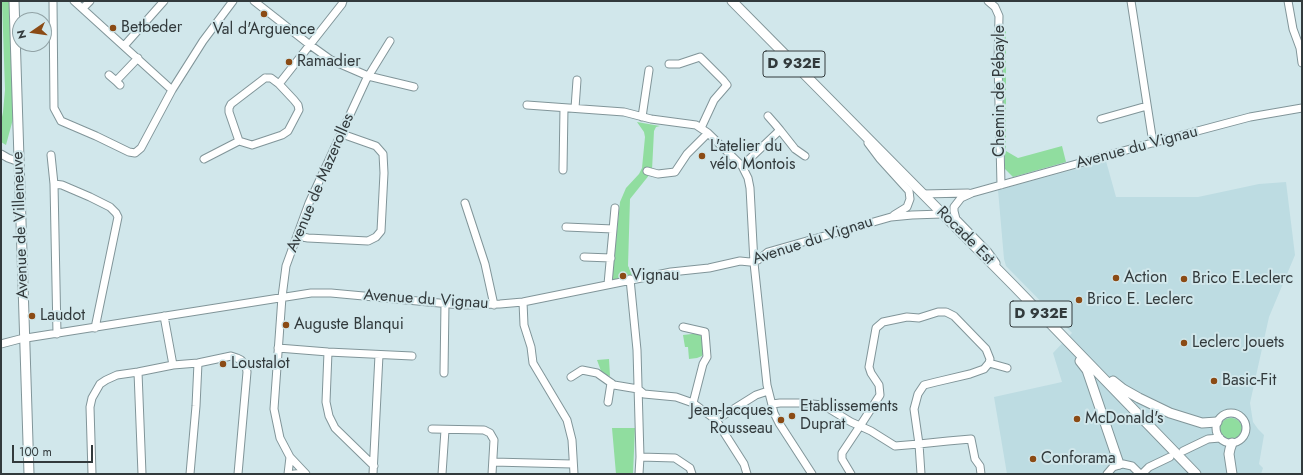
<!DOCTYPE html>
<html>
<head>
<meta charset="utf-8">
<style>
	body { margin:0 }
	#map { position:relative; width:1303px; height:475px; overflow:hidden; background:#d1e7eb; font-family:Jost,sans-serif }
	canvas { display:block }
	.frame { position:absolute; inset:0; border:2px solid #323a3c; pointer-events:none }
	.north { position:absolute; left:12px; top:12px; width:40px; height:40px; box-sizing:border-box; background:#d1e7eb; border:1px solid #91a2a5; border-radius:50%; rotate:257deg; font-size:11px; font-weight:700; line-height:16px; text-align:center; color:#323a3c }
	.north::after { content:''; display:block; margin:auto; width:14px; height:18px; background:#8b4b15; clip-path:polygon(50% 0,100% 100%,50% 72%,0 100%) }
	.scale { position:absolute; left:12px; top:445px; width:81px; height:18px; box-sizing:border-box; border:2px solid #323a3c; border-top:0; padding-left:5px; font-size:12px; line-height:14px; white-space:nowrap; color:#323a3c; -webkit-text-stroke:3px #d1e7eb; paint-order:stroke }
</style>
</head>
<body>
<div id="map">
<canvas width="1303" height="475"></canvas>
<div class="frame"></div>
<div class="north">N</div>
<div class="scale">100 m</div>
</div>
<script>
const context = document.querySelector('canvas').getContext('2d');
context.lineJoin = 'round';
function fill(path, color) { context.fillStyle = color; context.fill(path, 'evenodd'); }
const poly = rows => new Path2D(rows.map(r => 'M' + r).join(''));
function trace(path, color, width, dash) { context.strokeStyle = color; context.lineWidth = width; context.lineCap = dash ? 'butt' : 'round'; context.setLineDash(dash || []); context.stroke(path); }
function label(font, color, halo, rows, align = 'center') {
  context.font = font + ' Jost,sans-serif'; context.lineWidth = 4; context.setLineDash([]); context.textBaseline = 'middle'; context.strokeStyle = halo; context.fillStyle = color; for (const [text, x, y, turn = 0] of rows) {
    context.save(); context.translate(x, y); context.rotate((+turn || 0) * Math.PI / 180); context.textAlign = isNaN(turn) ? turn : align; if (halo) context.strokeText(text, 0, 0); context.fillText(text, 0, 0); context.restore();
  }
}
const built = poly([
	[1106,161,1116,197,1198,197,1259,184,1286,182,1295,255,1269,317,1250,403,1253,422,1258,429,1264,435,1259,464,1263,468,1261,474,1007,474,994,397,1062,382,1053,353,1072,333,1006,266,1004,259,998,190]
]);
const green = poly([
	[2,1,11,1,13,119,6,145,1,142,1,122,3,112,5,90],
	[1004,31,1006,31,1006,151,1018,158,1062,146,1066,162,1013,177,1005,169,1003,97,1003,34,1004,33],
	[637,122,660,126,656,127,654,131,652,170,650,174,630,199,628,266,631,271,635,274,612,280,620,202,626,188,639,174,642,168,645,137,644,132],
	[692,334,699,334,703,338,705,351,702,356,697,358,689,359,688,347,685,347,683,335],
	[609,359,610,376,605,375,601,371,597,360],
	'1220 429a11 11 0 1 1 22 0a11 11 0 1 1-22 0Z',
	[612,428,635,428,633,474,616,474]
]);
const minor = poly([
	[53,1,54,108,61,121,96,136,129,152,135,153,141,148,172,90,203,41,233,1],
	[74,1,172,90],
	[254,1,310,45,331,60,368,76,414,87],
	[988,1,995,7,999,16,998,63,1001,185],
	[1131,1,1153,143],
	[1288,1,1293,29,1300,48,1302,63],
	[83,8,90,1],
	[124,46,164,1],
	[669,64,679,64,700,57,723,80,727,85,714,100,701,128],
	[109,75,116,81],
	[265,78,271,78,279,84,294,100,298,105,299,110,288,131,282,135,252,145,239,141,229,112,229,108,231,104,265,78],
	[279,84,342,4,343,1],
	[120,85,116,81,138,58],
	[527,105,624,112,651,119,696,125,708,133,742,166,748,178,750,188,754,263,767,385,774,413,779,423,812,474],
	[575,108,577,80],
	[642,117,649,70],
	[1101,119,1147,106],
	[780,130,795,149,805,156],
	[868,143,880,159,909,191,910,199,907,207,894,215],
	[1,154,8,158,19,162],
	[51,155,54,184,57,334],
	[204,159,239,141],
	[742,166,780,130,775,124,768,116],
	[563,170,564,108],
	[647,171,658,174,675,172,687,154,708,133],
	[54,184,62,185,90,197,110,207,116,213,118,217,95,328],
	[923,194,968,193],
	[465,203,485,264,494,305],
	[566,227,613,229],
	[297,236,308,238,368,241,376,237,381,231,384,173,383,154,376,146,342,134],
	[584,257,611,258],
	[996,263,988,252,956,219,954,211,954,207,961,198,972,193,1141,146,1250,117,1302,108],
	[630,279,637,350,640,457,639,474],
	[608,284,615,208],
	[523,302,524,325,531,347,533,363,567,420,572,440,574,474],
	[164,316,173,365],
	[683,327,705,332,707,357,703,364,693,403],
	[1,344,20,339,311,293,331,293,461,305,500,304,523,302,671,272,709,268,740,261,750,262,758,260,768,252,891,217,912,215,942,214],
	[278,348,328,352,412,356],
	[328,352,326,402,329,416,335,428,374,466],
	[989,363,1007,368],
	[138,372,142,474],
	[444,373,445,303],
	[571,377,582,370,597,373,614,385,638,389],
	[638,389,644,394,676,397,693,403,716,420,744,464,747,474],
	[608,402,611,383],
	[772,404,780,403,801,403,823,405,851,422,860,426,842,453,842,459,851,474],
	'1216 428a15 15 0 1 1 30 0a15 15 0 1 1-30 0Z',
	[716,420,756,395,768,391],
	[432,429,484,430,490,433,494,440,492,474],
	[1183,451,1208,439,1220,438],
	[290,457,306,474],
	[640,457,675,458,690,468,692,474],
	[493,462,572,464],
	[92,474,90,407,92,398,100,384,106,380,117,375,138,372,173,365,198,363,231,356,237,358,241,360,246,366,247,372,238,474],
	[190,474,196,406,198,363],
	[288,474,290,457,280,438,274,409,282,297,286,266,309,203,366,80,390,41],
	[294,474,305,473],
	[373,474,379,355],
	[442,474,445,430],
	[921,474,919,444,914,409,918,394,924,385,936,382,970,374,984,369,989,363,990,359,986,349,954,316,946,312,938,312,919,318,907,317,883,322,876,328,869,367,871,373,879,385,880,395,860,426,871,431,895,446,919,444,948,441,971,439,975,459,980,466,981,474],
	[1107,474,1113,467,1123,464,1132,466,1140,474],
	[1142,474,1149,467,1170,457]
]);
const major = poly([
	[14,1,29,474],
	[732,1,1014,286,1196,474],
	[1080,361,1087,370,1119,464],
	[1113,381,1123,389,1139,398,1170,413,1202,423,1217,422],
	[1232,474,1229,454,1230,449,1232,443]
]);
const markers = [
	[264,14,4,"#8b4b15"],
	[113,28,4,"#8b4b15"],
	[289,62,4,"#8b4b15"],
	[702,156,4,"#8b4b15"],
	[623,276,4,"#8b4b15"],
	[1116,278,4,"#8b4b15"],
	[1184,279,4,"#8b4b15"],
	[1079,300,4,"#8b4b15"],
	[32,316,4,"#8b4b15"],
	[286,325,4,"#8b4b15"],
	[1184,343,4,"#8b4b15"],
	[223,364,4,"#8b4b15"],
	[1214,381,4,"#8b4b15"],
	[792,416,4,"#8b4b15"],
	[1077,419,4,"#8b4b15"],
	[781,420,4,"#8b4b15"],
	[1033,459,4,"#8b4b15"]
];
const shields = [
	[794,64,62],
	[1041,314,62]
];
const shieldNames = [
	["D 932E",794,64],
	["D 932E",1041,314]
];
const poiNames = [
	["Betbeder",121,28],
	["Val d'Arguence",264,30,"center"],
	["Ramadier",297,62],
	["L'atelier du",710,147],
	["vélo Montois",710,165],
	["Vignau",631,276],
	["Action",1124,278],
	["Brico E.Leclerc",1192,279],
	["Brico E. Leclerc",1087,300],
	["Laudot",40,316],
	["Auguste Blanqui",294,325],
	["Leclerc Jouets",1192,343],
	["Loustalot",231,364],
	["Basic-Fit",1222,381],
	["Etablissements",800,407],
	["Duprat",800,425],
	["Jean-Jacques",773,411,"right"],
	["Rousseau",773,429,"right"],
	["McDonald's",1085,419],
	["Conforama",1041,459]
];
const streetNames = [
	["Chemin de Pébayle",1000,91,-90],
	["Avenue du Vignau",1137,148,-15],
	["Avenue de Mazerolles",321,183,-67],
	["Avenue de Villeneuve",21,225,-92],
	["Rocade Est",965,236,45],
	["Avenue du Vignau",813,241,-18],
	["Avenue du Vignau",426,300,4]
];
fill(built, '#bddce2');
fill(green, '#90dd9f');
trace(minor, '#819599', 9);
trace(major, '#819599', 11);
trace(minor, '#fff', 7);
trace(major, '#fff', 9);
for (const [x, y, r, color] of markers) { const dot = new Path2D(); dot.arc(x, y, r, 0, 2 * Math.PI); context.fillStyle = color; context.fill(dot); trace(dot, '#d1e7eb', 1.5); }
for (const [x, y, w] of shields) { const box = new Path2D(); box.roundRect(x - w / 2, y - 13, w, 26, 3); context.fillStyle = '#d1e7eb'; context.fill(box); trace(box, '#323a3c', 1); }
label('bold 15px', '#323a3c', null, shieldNames);
label('16px', '#323a3c', '#d1e7eb', poiNames, 'left');
label('16px', '#323a3c', '#d1e7eb', streetNames);
</script>
</body>
</html>
